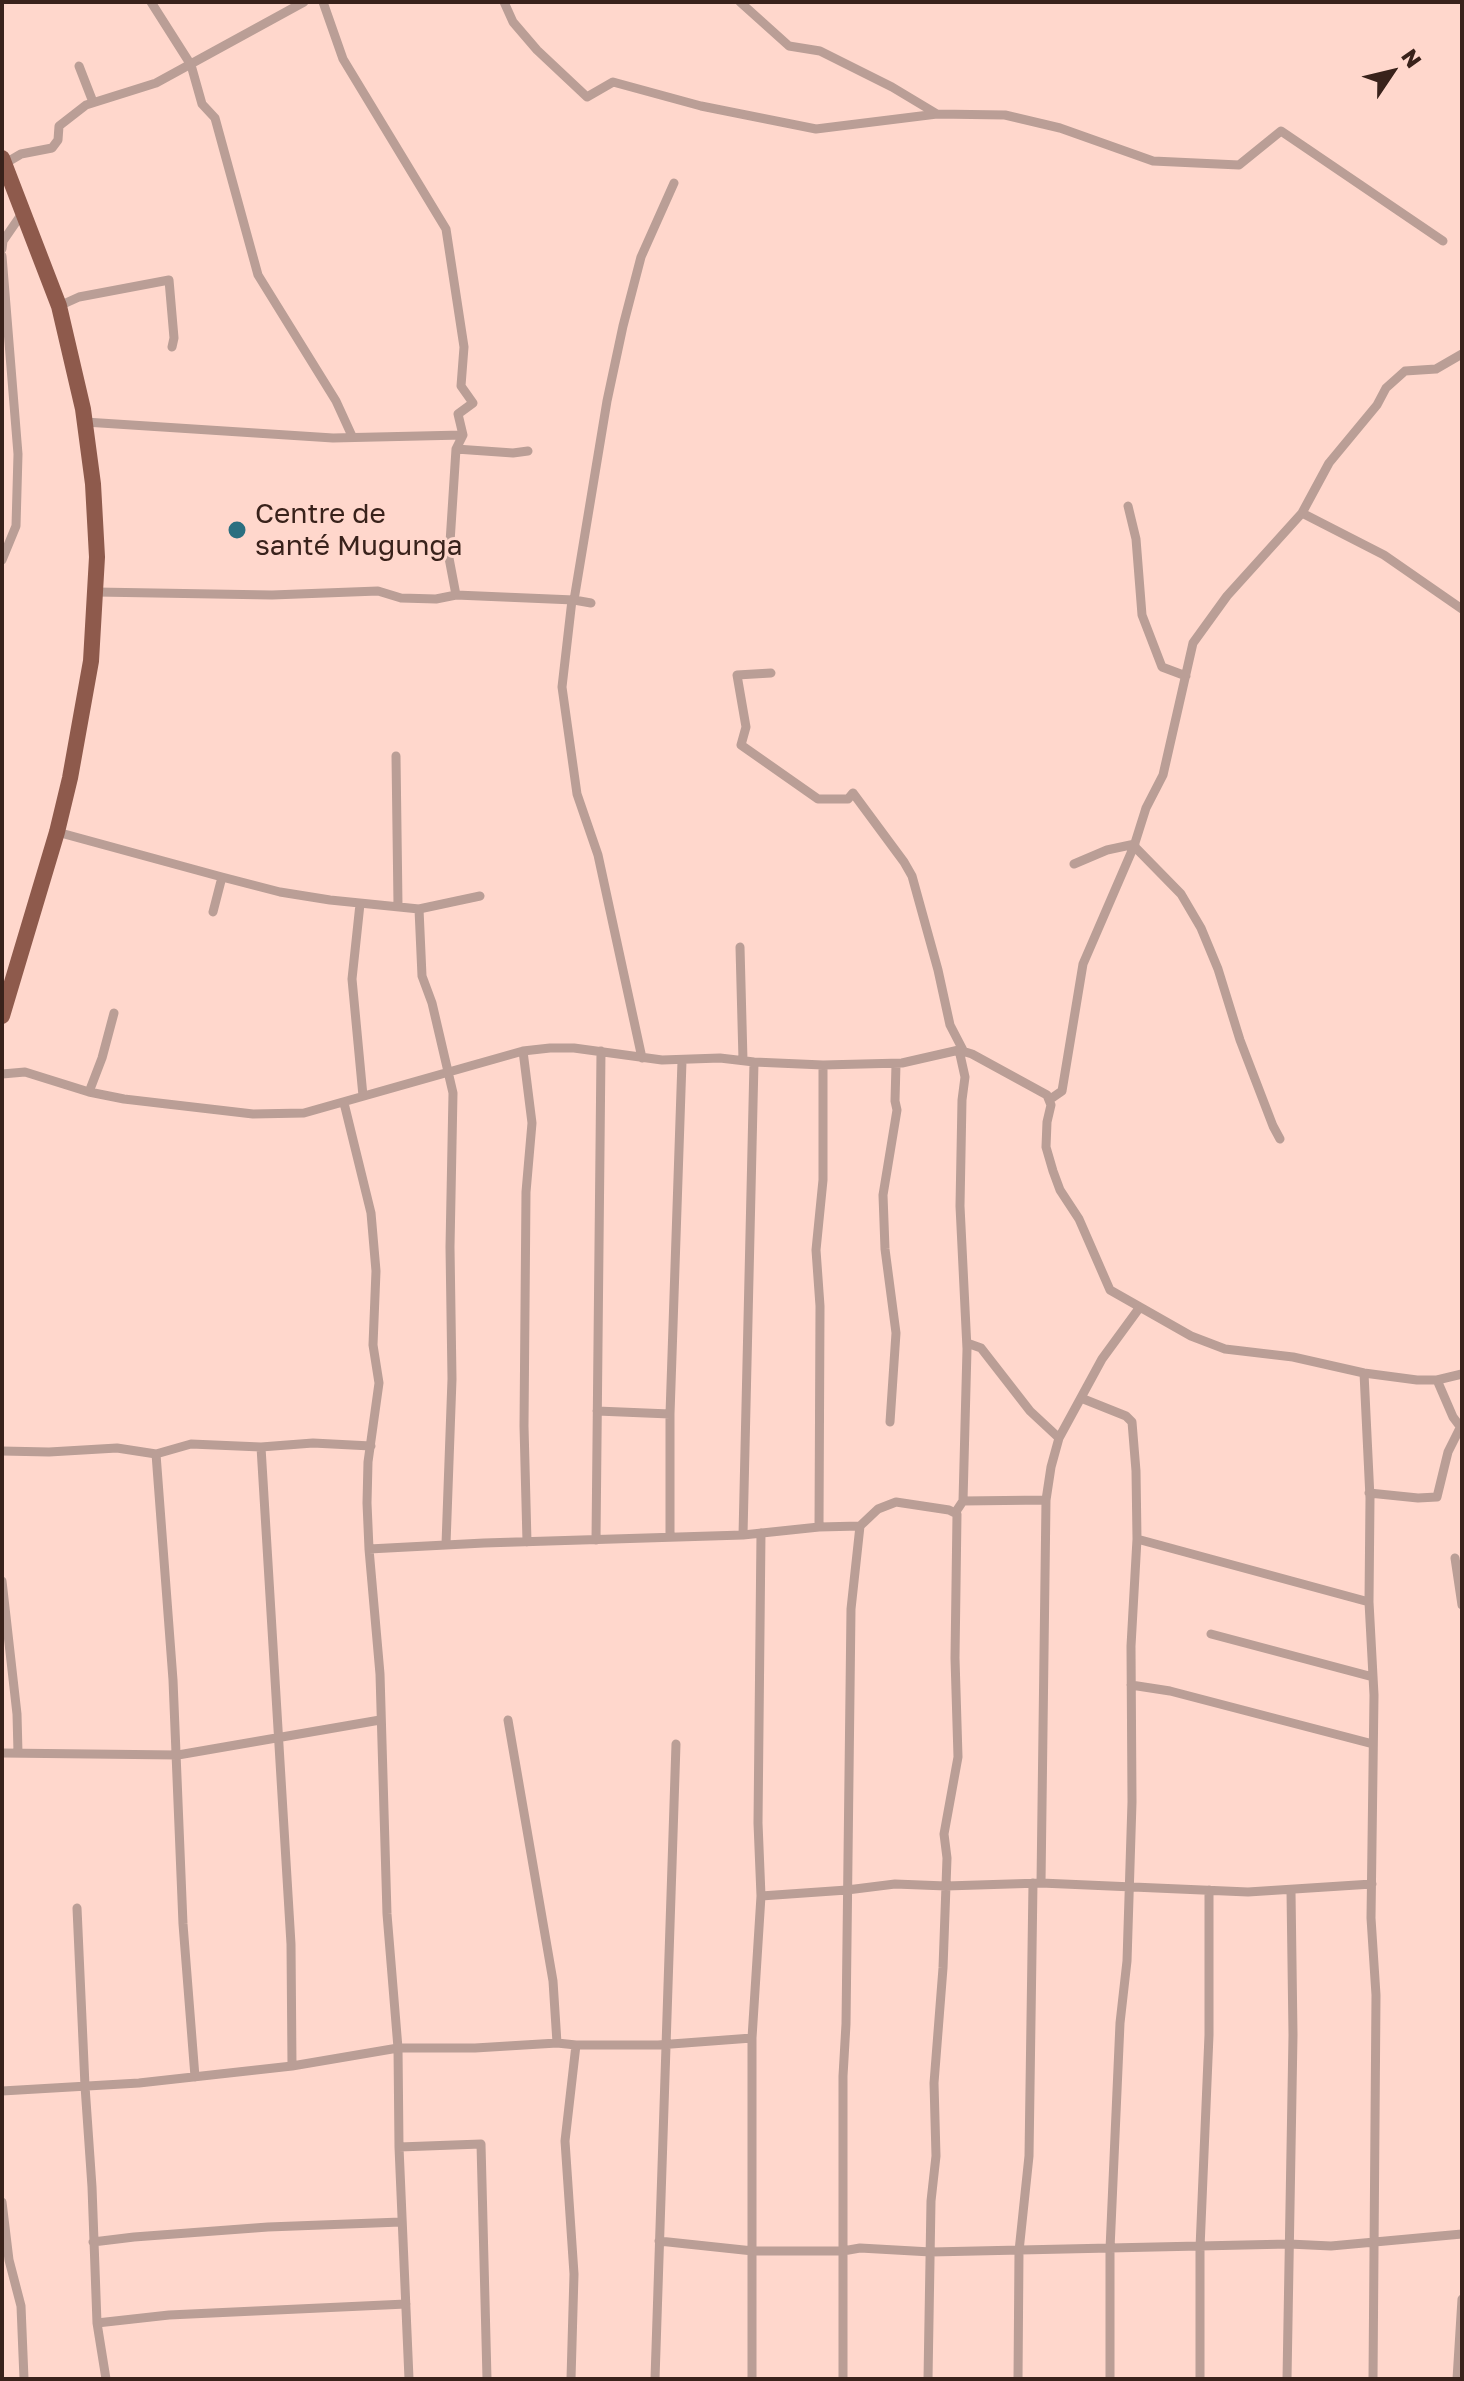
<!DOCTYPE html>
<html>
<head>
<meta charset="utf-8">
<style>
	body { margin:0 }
	#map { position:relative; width:1464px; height:2381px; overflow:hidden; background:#ffd7cc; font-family:"Golos Text",sans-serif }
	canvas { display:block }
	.frame { position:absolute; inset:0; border:4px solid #39221b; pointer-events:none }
	.north { position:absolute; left:1352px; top:32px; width:80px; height:80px; -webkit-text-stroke:6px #ffd7cc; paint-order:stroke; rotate:55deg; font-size:22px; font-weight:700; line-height:32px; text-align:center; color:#39221b }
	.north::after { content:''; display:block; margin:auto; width:28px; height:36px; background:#39221b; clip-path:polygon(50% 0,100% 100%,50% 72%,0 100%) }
</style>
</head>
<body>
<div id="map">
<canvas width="1464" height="2381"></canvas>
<div class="frame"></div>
<div class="north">N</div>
</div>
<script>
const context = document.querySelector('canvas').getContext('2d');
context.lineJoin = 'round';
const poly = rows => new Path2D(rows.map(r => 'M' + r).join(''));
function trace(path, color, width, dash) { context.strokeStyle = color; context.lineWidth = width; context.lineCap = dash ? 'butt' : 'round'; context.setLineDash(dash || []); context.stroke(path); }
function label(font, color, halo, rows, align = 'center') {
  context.font = font + ' "Golos Text",sans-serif'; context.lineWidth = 6; context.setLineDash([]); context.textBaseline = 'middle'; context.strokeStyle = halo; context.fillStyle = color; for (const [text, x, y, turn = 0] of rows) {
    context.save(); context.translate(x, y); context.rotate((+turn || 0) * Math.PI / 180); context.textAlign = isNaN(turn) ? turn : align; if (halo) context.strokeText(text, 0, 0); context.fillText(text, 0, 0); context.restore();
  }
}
const minor = poly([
	[151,2,191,65,202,104,215,118,258,275,336,401,352,436],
	[323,2,343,59,446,229,464,347,461,386,473,403,458,414,463,435,456,449,449,558,456,595],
	[504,2,513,22,537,50,587,97,613,82,701,106,816,129,937,114],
	[740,2,789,46,820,51,892,87,937,114,1005,115,1060,128,1153,161,1239,165,1281,131,1443,241],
	[79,66,93,102],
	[4,164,21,154,52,148,58,140,59,126,86,105,156,83,304,2],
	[2,249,3,241,23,212],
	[2,256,18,454,16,526,2,560],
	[59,306,79,297,169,280,174,338,172,347],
	[85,422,333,438,463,435],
	[456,449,513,453,528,451],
	[1128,506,1136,539,1142,615,1162,667,1186,676],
	[1302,513,1384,555,1462,609],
	[96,592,272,595,378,591,401,598,436,599,456,595,574,600,591,603],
	[572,600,562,687,577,794,598,855,642,1058],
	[574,600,607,401,623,326,641,257,674,183],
	[771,673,737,675,746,727,741,745,818,799,848,799,853,793,904,862,912,876,938,970,950,1025,964,1052],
	[396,756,398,905],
	[57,832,222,877,280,892,330,900,419,909,480,896],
	[1134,846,1181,894,1201,928,1218,969,1240,1040,1273,1126,1280,1139],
	[1074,864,1107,850,1135,844],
	[360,904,352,979,363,1096],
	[419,909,422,976,432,1003,453,1093,450,1247,452,1379,446,1544],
	[213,912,222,877],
	[740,947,743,1060],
	[523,1051,532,1123,526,1192,524,1426,527,1542],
	[2,1074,25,1072,89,1092,124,1099,253,1114,304,1113,523,1051,550,1048,574,1048,662,1060,720,1058,754,1062,823,1065,902,1063,959,1050,972,1054,1047,1095,1051,1105,1047,1122,1046,1147,1053,1171,1060,1190,1079,1219,1110,1290,1191,1336,1225,1349,1293,1357,1364,1373,1417,1380,1437,1380,1462,1374],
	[89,1092,102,1058,114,1013],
	[1049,1100,1062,1091,1083,964,1134,846,1146,808,1163,775,1193,643,1227,596,1302,513,1329,463,1377,405,1386,388,1405,371,1436,369,1462,354],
	[344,1103,371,1213,376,1271,373,1345,379,1383,368,1462,367,1503,369,1549],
	[967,1343,981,1348,1030,1411,1059,1438],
	[1364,1373,1370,1498,1369,1602,1374,1695,1371,1918,1376,1995,1373,2379],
	[1437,1380,1453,1417,1462,1429],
	[1081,1398,1126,1416,1132,1422,1136,1471,1137,1539,1131,1646,1132,1802,1127,1961,1120,2023,1110,2249,1110,2379],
	[597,1411,670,1414],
	[890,1422,896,1333,885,1249,883,1195,897,1110,895,1101,896,1064],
	[261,1447,291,1944,292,2066],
	[2,1451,49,1452,117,1448,156,1454,191,1444,261,1447,313,1443,371,1446],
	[156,1454,173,1680,183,1924,195,2077],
	[1369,1493,1418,1498,1437,1497,1448,1452,1460,1428],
	[963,1501,1046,1500],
	[955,1513,963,1501,967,1349,960,1206,962,1100,965,1077,959,1050],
	[819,1527,820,1306,816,1250,823,1180,823,1065],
	[743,1535,754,1062],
	[670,1537,670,1414,682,1061],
	[1137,1539,1369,1602],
	[596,1540,601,1051],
	[1455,1558,1462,1605],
	[2,1581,17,1714,18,1753],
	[1211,1634,1373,1677],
	[1131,1685,1170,1691,1373,1744],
	[508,1720,553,1981,557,2043],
	[2,1753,178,1755,380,1720],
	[1041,1883,1046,1500,1051,1467,1059,1438,1102,1359,1140,1307],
	[761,1896,847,1890,895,1884,946,1886,1041,1883,1248,1892,1372,1884],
	[77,1908,85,2086,92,2187,97,2323,106,2379],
	[2,2091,139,2083,292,2066,398,2048,475,2048,557,2043,576,2045,658,2045,752,2038,761,1896,758,1823,761,1533],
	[399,2147,481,2144,487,2379],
	[2,2202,9,2260,21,2306,24,2379],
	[659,2241,753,2251,843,2251,860,2248,931,2252,1289,2244,1331,2246,1462,2234],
	[93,2242,134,2237,268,2227,401,2222],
	[97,2323,169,2315,406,2304],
	[409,2379,399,2147,398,2048,387,1914,380,1674,369,1549,484,1543,743,1535,819,1527,860,1526,878,1509,896,1502,949,1510,957,1514,955,1658,958,1757,944,1834,947,1858,943,1968,934,2083,936,2156,931,2201,928,2379],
	[571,2379,574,2274,565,2141,576,2045],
	[655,2379,676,1744],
	[752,2379,752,2038],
	[843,2379,843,2076,846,2024,851,1609,860,1526],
	[1018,2379,1019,2251,1029,2156,1033,1883],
	[1200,2379,1200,2248,1209,2035,1209,1890],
	[1287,2379,1293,2035,1291,1891],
	[1457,2379,1462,2299]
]);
const trunk = poly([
	[2,158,59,306,83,409,93,484,97,557,91,661,70,778,57,832,2,1016]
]);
const markers = [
	[237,530,10,"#2b6f80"]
];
const poiNames = [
	["Centre de",255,514],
	["santé Mugunga",255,546]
];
trace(minor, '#ba9e96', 9);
trace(trunk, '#8e5a4c', 16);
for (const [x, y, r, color] of markers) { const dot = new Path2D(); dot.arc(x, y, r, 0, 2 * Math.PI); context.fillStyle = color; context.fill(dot); trace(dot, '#ffd7cc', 3); }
label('28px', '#39221b', '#ffd7cc', poiNames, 'left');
</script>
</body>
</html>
